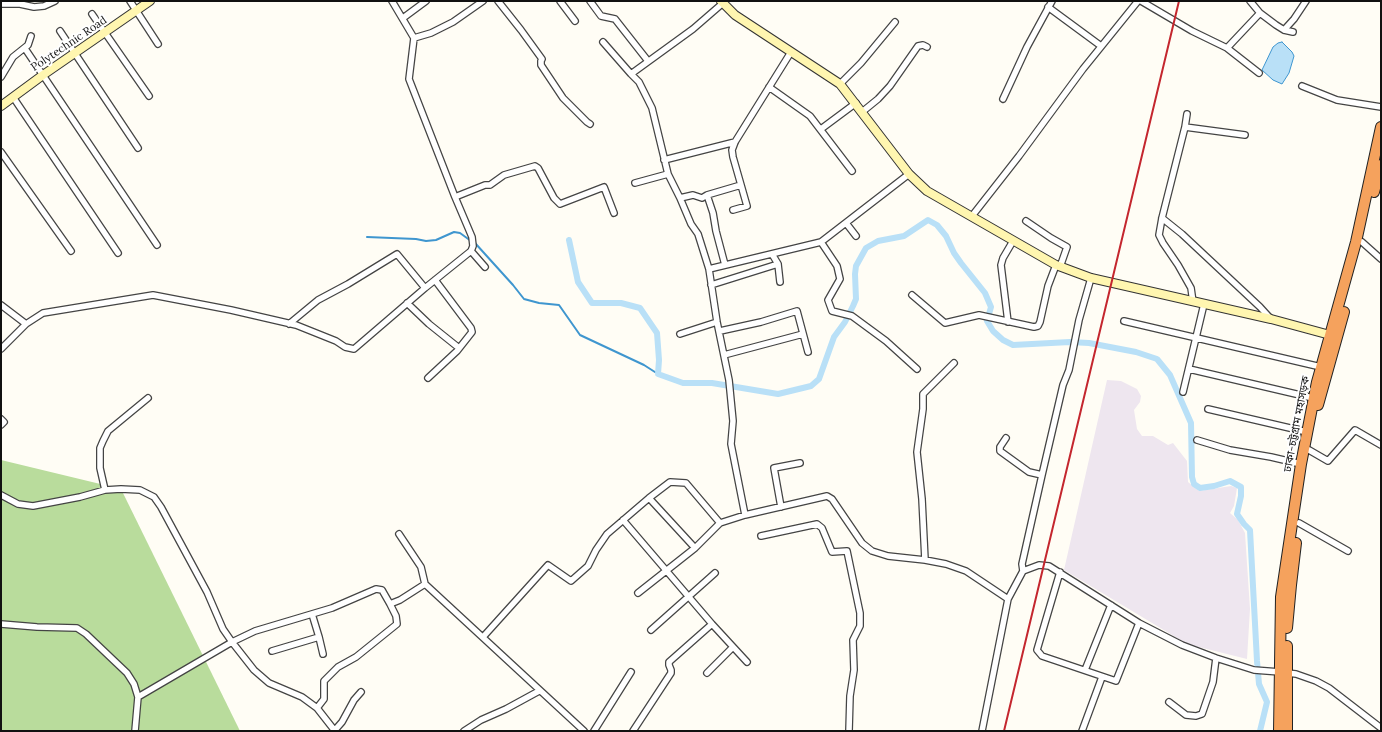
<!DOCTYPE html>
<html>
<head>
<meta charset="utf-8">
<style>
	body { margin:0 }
	#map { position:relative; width:1382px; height:732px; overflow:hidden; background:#fffdf5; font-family:Lora,serif }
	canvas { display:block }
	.frame { position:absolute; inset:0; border:2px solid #111; pointer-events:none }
</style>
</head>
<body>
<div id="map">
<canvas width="1382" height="732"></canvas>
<div class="frame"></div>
</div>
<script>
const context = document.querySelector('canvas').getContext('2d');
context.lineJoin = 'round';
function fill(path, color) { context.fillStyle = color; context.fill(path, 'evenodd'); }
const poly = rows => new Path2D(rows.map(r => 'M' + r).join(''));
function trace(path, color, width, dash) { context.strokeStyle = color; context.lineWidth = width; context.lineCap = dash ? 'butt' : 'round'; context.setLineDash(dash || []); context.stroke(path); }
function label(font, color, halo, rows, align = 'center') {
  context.font = font + ' Lora,"Noto Sans Bengali",serif'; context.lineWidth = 4; context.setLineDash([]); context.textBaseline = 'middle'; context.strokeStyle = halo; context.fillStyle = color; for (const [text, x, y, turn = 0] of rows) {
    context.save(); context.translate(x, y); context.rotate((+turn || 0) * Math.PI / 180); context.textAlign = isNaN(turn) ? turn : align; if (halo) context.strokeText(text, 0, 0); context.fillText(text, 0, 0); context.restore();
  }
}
const industrial = poly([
	[1107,380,1121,381,1137,389,1141,396,1140,402,1134,410,1137,429,1142,436,1153,436,1168,445,1173,443,1187,461,1188,482,1199,491,1231,486,1237,488,1234,506,1230,513,1238,520,1245,533,1250,609,1247,659,1187,644,1064,570]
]);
const forest = poly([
	[1,460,121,489,240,731,1,731]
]);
const water = poly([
	[1282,42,1292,52,1294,56,1289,73,1282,84,1273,80,1262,70,1273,47,1278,43,1282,42]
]);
const stream = poly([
	[367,237,416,239,426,241,436,240,454,232,460,233,471,241],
	[475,243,513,285,524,299,539,303,559,305,580,335,644,365,658,374]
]);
const canal = poly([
	[569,240,578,282,592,303,621,303,640,308,657,333,659,360,658,374,683,383,712,383,778,394,811,386,819,379,834,337,845,322,853,306,856,299,855,274,856,266,866,248,878,241,904,236,928,220,937,225,946,236,954,253,961,263,985,293,991,307,987,321,993,331,1003,340,1013,345,1070,342,1089,343,1136,352,1157,359,1170,375,1191,423,1192,477,1194,484,1200,488,1214,486,1230,481,1241,487,1241,496,1237,514,1244,524,1250,530,1257,661,1259,684,1267,702,1260,731]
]);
const street = poly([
	[130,1,158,44],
	[498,1,521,30,542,59,541,61,541,65,563,98,587,122,590,124],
	[560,1,575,21],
	[590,1,601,16,615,19,648,61],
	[1141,1,1192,31,1227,48,1259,73],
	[1250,1,1260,13,1276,25,1284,30,1293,32],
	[1,4,20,4,20,1],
	[20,4,34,7,44,6,55,1],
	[1048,7,1101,46],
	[92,14,149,96],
	[403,18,426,1],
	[1284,30,1294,19,1306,1],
	[60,31,138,148],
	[414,38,431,33,453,22,483,1],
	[603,42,631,74,639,82,652,108,668,174,680,198],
	[1227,48,1260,13],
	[26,50,157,245],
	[631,74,693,29,723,3],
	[1,77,13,57,28,45,31,36],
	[840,84,861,63,895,22],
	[1302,86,1337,100,1381,107],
	[769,87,810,116,852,171],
	[13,97,118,253],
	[1003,99,1027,47,1052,1],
	[862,112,878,99,890,86,918,46,923,45,927,47],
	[1187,114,1185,127,1162,218,1159,235,1163,243,1178,265,1191,288,1193,302],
	[1185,127,1245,135],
	[821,129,856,103],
	[1,152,71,251],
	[664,160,735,142],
	[635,183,668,174],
	[741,185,733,157,732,150,735,142,791,52],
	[707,195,713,213,716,231,725,265],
	[455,197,485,185,490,185,504,175,535,166,538,168,554,198,560,204,604,187,614,213],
	[733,210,747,206,741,185,707,195,702,198,693,195,680,198,691,224,698,234,709,269,717,322,729,380,733,421,731,444,745,515],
	[972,216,1019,156,1083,69,1138,1],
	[1162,218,1182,234,1260,307,1270,318],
	[1026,221,1051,238,1067,247,1060,267],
	[846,223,856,236],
	[821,242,837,266,840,279,828,300,832,311,852,316,886,341,917,369],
	[1362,242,1381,259],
	[471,251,485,267],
	[772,254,778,264,780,282],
	[709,269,821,242,909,174],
	[711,285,778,264],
	[912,295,945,323,979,315,1034,327,1038,326,1040,322,1048,286,1056,265],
	[407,303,429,324,459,348],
	[1,305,26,324],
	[1124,321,1321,367],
	[1008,322,1001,265,1003,258,1013,241],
	[289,324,318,300,348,284,397,254,425,288],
	[720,331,761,322,797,311,808,352],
	[680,334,717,322],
	[1,349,26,324,43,313,153,295,231,310,296,325,336,341,345,347,354,349,425,288,471,251,473,246,472,237,455,197,409,79,414,38,392,1],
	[724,355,803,334],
	[1189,369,1313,398],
	[428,378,457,351,472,332,471,328,435,280],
	[1183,392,1204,304],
	[1208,409,1307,432],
	[1,419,4,422,1,425],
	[1006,438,1000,447,1000,451,1029,472,1042,475],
	[1197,440,1230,450,1271,457,1301,464],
	[1309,450,1328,461,1355,430,1381,445],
	[105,490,100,468,100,448,103,441,108,431,148,398],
	[1,495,18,504,33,506,80,497,105,490,121,489,140,490,154,497,161,507,207,592,223,629,232,642,138,697],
	[781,507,774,468,800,463],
	[623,520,712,624,747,662],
	[1299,523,1348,551],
	[761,536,817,524,822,528,832,552,847,551,860,613,860,626,853,640,854,670,850,696,849,731],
	[695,548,649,498,670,482,686,483,720,523],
	[925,560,922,499,917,452,923,409,923,394,954,363],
	[1023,571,1039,565,1049,566,1139,623,1182,645,1216,658,1254,670,1280,672],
	[1060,572,1037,650,1042,656,1116,681,1139,623],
	[425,584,584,731],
	[638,593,695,548,720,523,745,515,827,496,832,499,862,543,872,551,888,556,925,560,946,564,966,571,1008,599],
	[1,624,37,627,77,628,86,634,127,673,134,684,138,697,135,731],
	[651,630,715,573],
	[319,637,323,654],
	[483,637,548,565,571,581,588,566,596,550,607,534,649,498],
	[272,651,319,637,312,614],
	[1085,670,1111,605],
	[707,673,733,647],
	[1287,673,1296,674,1316,681,1329,688,1381,728],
	[1169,702,1186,715,1196,716,1202,714,1213,682,1216,658],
	[317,708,324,699,324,681,338,667,356,657,397,624,396,616,390,604],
	[335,730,342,722,354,700,361,692],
	[335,731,317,708,302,697,269,683,254,670,232,642,255,631,332,608,376,589,382,590,390,604,400,600,425,584,421,567,399,534],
	[464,731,481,720,506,709,539,691],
	[594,731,631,672],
	[633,731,671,673,671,670,669,665,669,662,712,624],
	[982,731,1008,599,1023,571,1022,564,1042,475,1063,385,1069,370,1079,320,1091,278],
	[1082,731,1102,677]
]);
const secondary = poly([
	[721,1,735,15,840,84,909,174,927,191,1056,265,1091,278,1271,319,1330,335],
	[1,106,43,75,150,1]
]);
const highway = poly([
	[1374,192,1381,165],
	[1318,405,1344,312],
	[1287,628,1291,585,1296,543],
	[1279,731,1281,597,1301,464,1317,382,1356,242,1381,127],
	[1287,731,1287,646]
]);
const rail = poly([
	[1004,731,1179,1]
]);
const streetNames = [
	["Polytechnic Road",69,44,-34],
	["ঢাকা-চট্টগ্রাম মহাসড়ক",1297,424,-79]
];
fill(industrial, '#eee6ef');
fill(forest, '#b9dc9c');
fill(water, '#b9e0f7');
trace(water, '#3f96cf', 1);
trace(stream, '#3f96cf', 2);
trace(canal, '#b9e0f7', 6);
trace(street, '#444', 8);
trace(secondary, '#333', 10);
trace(highway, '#222', 12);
trace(street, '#fff', 5.5);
trace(secondary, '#fff6b0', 8);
trace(highway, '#f5a25d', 10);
trace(rail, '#c4262e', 2);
label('11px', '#111', '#fff', streetNames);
</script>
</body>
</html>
